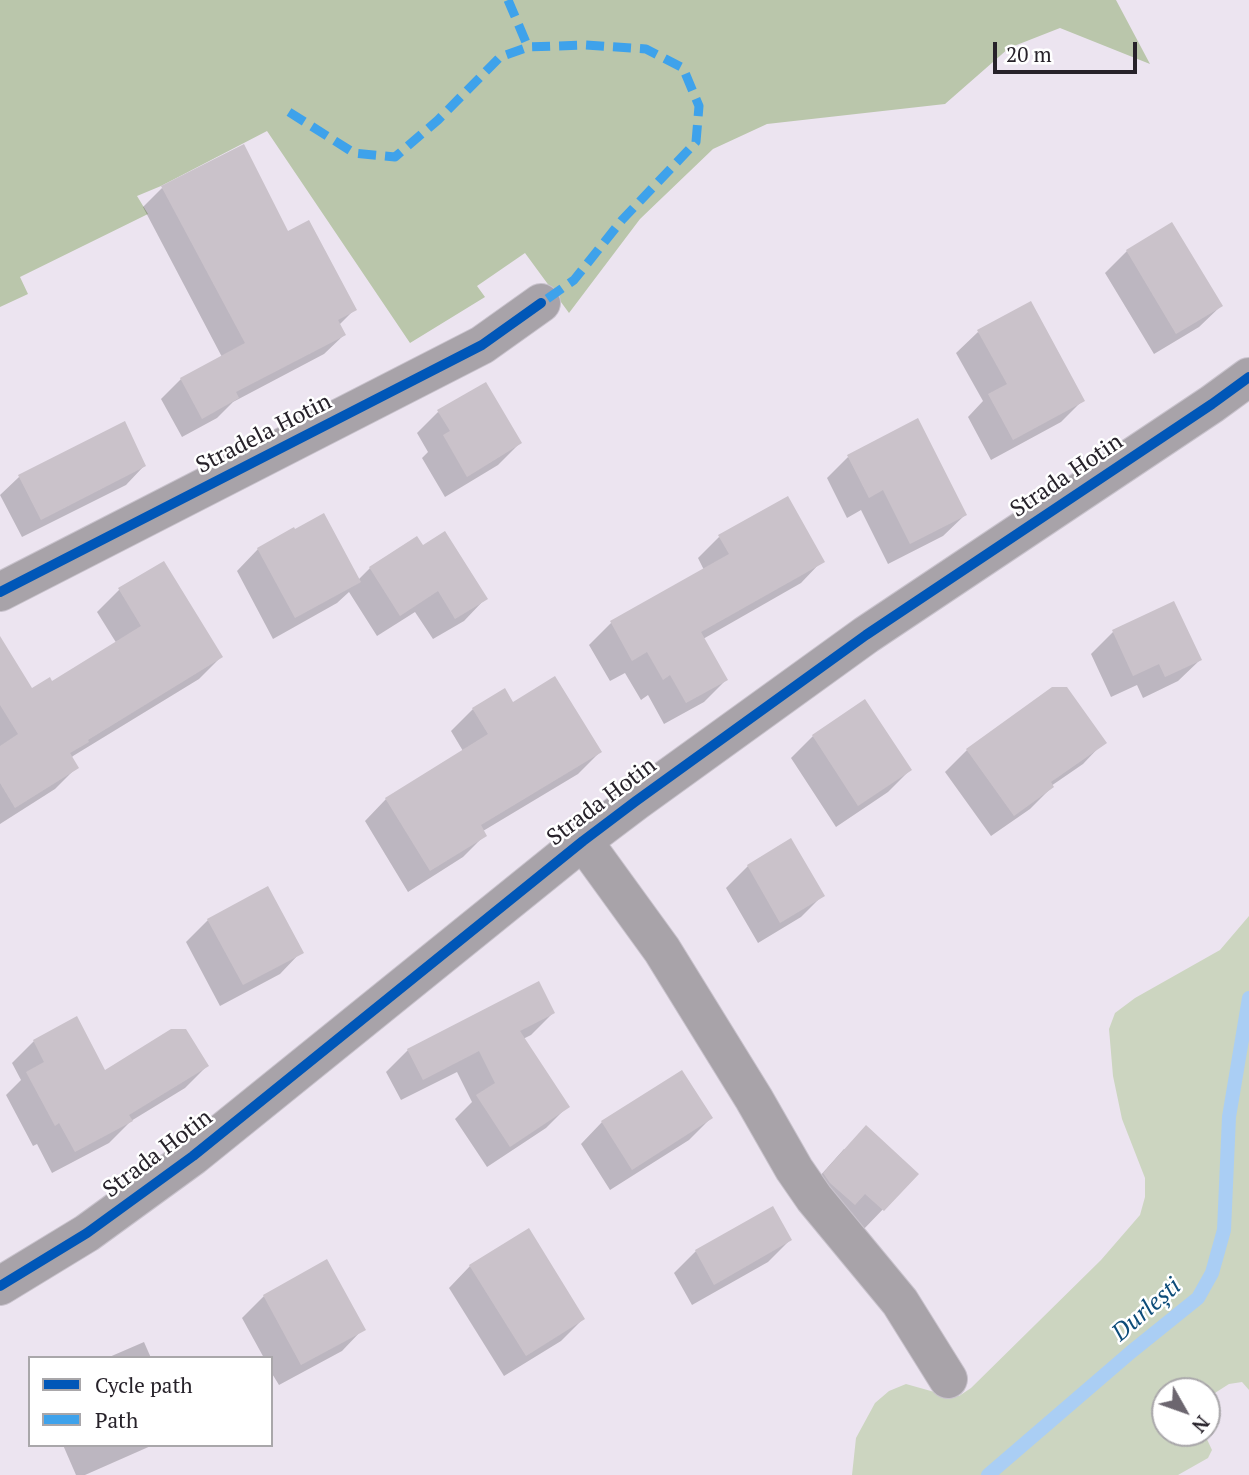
<!DOCTYPE html>
<html>
<head>
<meta charset="utf-8">
<style>
	body { margin:0 }
	#map { position:relative; width:1249px; height:1475px; overflow:hidden; background:#ece4f0; font-family:"PT Serif",serif }
	canvas { display:block }
	.legend { position:absolute; left:28px; top:1356px; width:245px; height:91px; box-sizing:border-box; background:#fff; border:2px solid #a9a7aa; margin:0; padding:9px 12px; list-style:none; font-size:21px; color:#27222a }
	.legend li { display:flex; align-items:center; gap:14px; height:35px }
	.legend b { width:35px; border:2px solid #a9a7aa }
	.north { position:absolute; left:1151px; top:1377px; width:70px; height:70px; box-sizing:border-box; background:#fff; border:2px solid #a9a7aa; border-radius:50%; rotate:130deg; font-size:19px; font-weight:700; line-height:28px; text-align:center; color:#27222a }
	.north::after { content:''; display:block; margin:auto; width:24px; height:32px; background:#6c666f; clip-path:polygon(50% 0,100% 100%,50% 72%,0 100%) }
	.scale { position:absolute; left:993px; top:42px; width:144px; height:32px; box-sizing:border-box; border:4px solid #27222a; border-top:0; padding-left:9px; font-size:21px; line-height:24px; white-space:nowrap; color:#27222a; -webkit-text-stroke:5px #fff; paint-order:stroke }
</style>
</head>
<body>
<div id="map">
<canvas width="1249" height="1475"></canvas>
<ul class="legend">
<li><b style="height:9px;background:#0057b8"></b>Cycle path</li>
<li><b style="height:9px;background:#3ea2eb"></b>Path</li>
</ul>
<div class="north">N</div>
<div class="scale">20 m</div>
</div>
<script>
const context = document.querySelector('canvas').getContext('2d');
context.lineJoin = 'round';
function fill(path, color) { context.fillStyle = color; context.fill(path, 'evenodd'); }
const poly = rows => new Path2D(rows.map(r => 'M' + r).join(''));
function trace(path, color, width, dash) { context.strokeStyle = color; context.lineWidth = width; context.lineCap = dash ? 'butt' : 'round'; context.setLineDash(dash || []); context.stroke(path); }
function label(font, color, halo, rows, align = 'center') {
  context.font = font + ' "PT Serif",serif'; context.lineWidth = 5; context.setLineDash([]); context.textBaseline = 'middle'; context.strokeStyle = halo; context.fillStyle = color; for (const [text, x, y, turn = 0] of rows) {
    context.save(); context.translate(x, y); context.rotate((+turn || 0) * Math.PI / 180); context.textAlign = isNaN(turn) ? turn : align; if (halo) context.strokeText(text, 0, 0); context.fillText(text, 0, 0); context.restore();
  }
}
const green = poly([
	[1249,916,1249,1390,1242,1382,1229,1384,1207,1398,1207,1391,1165,1391,1165,1433,1204,1433,1212,1450,1208,1458,1178,1475,852,1475,856,1438,875,1403,889,1391,906,1384,938,1393,959,1396,971,1388,1101,1260,1140,1215,1145,1197,1145,1178,1122,1119,1113,1076,1109,1029,1115,1013,1135,998,1220,950]
]);
const forest = poly([
	[0,0,1116,0,1150,64,1060,28,1009,48,945,104,767,124,713,149,640,219,569,313,525,253,477,286,485,297,410,343,267,131,161,186,137,196,148,214,20,277,28,294,0,307]
]);
const shadow = poly([
	[162,188,287,234,354,310,339,325,344,335,324,354,233,402,217,418,182,437,161,399,181,379,222,357,143,207],
	[1172,224,1221,306,1199,327,1154,354,1105,273,1127,251],
	[978,332,1083,400,1061,422,991,460,968,417,983,401,956,353],
	[438,412,520,443,498,465,445,497,422,458,428,452,417,433],
	[848,457,965,515,943,536,888,564,861,510,847,518,827,478],
	[144,466,126,485,22,537,0,495,19,477],
	[719,537,822,561,801,583,703,639,726,680,704,702,664,724,648,695,641,700,625,673,610,681,589,645,611,623,704,570,698,558],
	[417,539,422,547,485,599,464,621,433,639,415,612,377,636,349,592,337,603,273,639,237,571,258,549,358,580,370,568],
	[163,563,221,657,199,679,73,756,71,758,77,767,55,789,0,824,0,678,31,691,52,684,117,644,97,612,119,590],
	[1113,632,1200,660,1178,681,1143,698,1137,685,1111,697,1091,654],
	[512,704,600,752,578,774,483,831,485,835,463,857,408,892,365,821,386,799,463,751,451,731,473,709],
	[813,736,910,770,888,792,836,827,791,758],
	[1104,742,1083,764,1051,786,1052,787,1030,809,991,836,945,772,967,750],
	[748,866,823,895,801,917,758,943,726,888],
	[208,920,301,952,280,974,220,1006,186,942],
	[553,1013,531,1035,523,1039,568,1106,546,1128,487,1167,455,1119,472,1102,457,1072,401,1100,386,1072,408,1050],
	[34,1041,105,1072,207,1066,185,1088,131,1121,109,1143,52,1173,37,1144,33,1146,6,1095,21,1080,12,1063],
	[711,1118,689,1140,610,1190,581,1144,602,1122],
	[844,1149,917,1174,861,1232,802,1196],
	[772,1208,790,1240,768,1262,692,1305,674,1273,696,1251],
	[470,1266,583,1319,561,1341,504,1376,449,1288],
	[264,1296,363,1329,342,1351,279,1385,271,1372,271,1358,264,1358,242,1318],
	[144,1342,151,1358,107,1358],
	[63,1445,153,1445,85,1475,76,1475]
]);
const stream = poly([
	[988,1475,1131,1352,1198,1298,1212,1273,1224,1230,1229,1117,1249,998]
]);
const building = poly([
	[244,144,288,231,309,220,357,310,338,320,346,335,236,392,239,398,202,419,180,378,245,343,161,186],
	[1172,222,1223,306,1176,334,1126,250],
	[1031,301,1085,401,1013,440,988,394,1007,384,977,330],
	[486,382,522,443,467,477,443,435,450,431,437,410],
	[918,418,967,515,910,544,883,490,869,498,847,455],
	[125,421,146,466,41,520,18,475],
	[788,496,825,562,701,632,728,680,686,703,670,675,663,680,647,652,632,661,610,621,729,554,718,535],
	[324,513,361,582,295,618,257,548,294,527,295,529],
	[445,531,488,599,455,619,438,591,400,616,369,567,417,536,423,545],
	[164,561,223,657,88,740,89,742,70,753,79,768,15,808,0,783,0,746,18,734,0,705,0,636,32,688,50,677,52,681,141,626,118,588],
	[1174,601,1202,660,1165,677,1159,664,1133,676,1112,630],
	[555,676,602,752,481,825,487,836,430,871,385,798,488,734,472,708,505,688,513,702],
	[1052,687,1067,687,1107,743,1051,782,1054,787,1014,816,966,749],
	[865,699,912,770,858,806,812,735],
	[791,838,825,896,780,923,747,865],
	[268,886,304,953,243,985,207,919],
	[539,981,555,1013,520,1031,570,1107,510,1147,476,1095,495,1083,479,1051,423,1080,407,1049],
	[77,1016,105,1070,171,1029,186,1029,209,1066,129,1115,133,1121,75,1152,59,1123,55,1126,26,1072,44,1062,33,1040],
	[682,1070,713,1118,632,1170,601,1121],
	[866,1125,919,1174,884,1211,865,1194,855,1205,830,1183,823,1173],
	[773,1206,792,1240,714,1285,695,1250],
	[529,1228,585,1319,526,1356,469,1265],
	[327,1259,366,1330,301,1365,263,1295]
]);
const minor = poly([
	[0,592,482,345,541,303],
	[583,841,662,950,754,1099,794,1169,814,1198,900,1302,948,1379],
	[0,1286,87,1233,193,1156,583,841,636,801,866,635,1212,404,1249,377]
]);
const quiet = poly([
	[508,0,528,47],
	[289,112,354,153,395,157,438,120,500,57,528,47,586,45,646,49,683,68,699,106,696,142,622,220,574,280,537,306]
]);
const cycleway = poly([
	[0,592,482,345,541,303],
	[0,1286,87,1233,193,1156,583,841,636,801,866,635,1212,404,1249,377]
]);
const streetNames = [
	["Stradela Hotin",264,434,-27],
	["Strada Hotin",1067,476,-34],
	["Strada Hotin",602,802,-37],
	["Strada Hotin",158,1154,-37]
];
const waterNames = [
	["Durlești",1147,1310,-41]
];
fill(green, '#ccd5c0');
fill(forest, '#bac6ab');
fill(shadow, '#0003');
trace(stream, '#aacef4', 14);
fill(building, '#cac2ca');
trace(minor, '#c8c2cc', 40);
trace(minor, '#a8a3a9', 38);
trace(quiet, '#3ea2eb', 9, [18, 9]);
trace(cycleway, '#0057b8', 10);
label('23px', '#27222a', '#fff', streetNames);
label('italic 24px', '#0d4c79', '#fff', waterNames);
</script>
</body>
</html>
